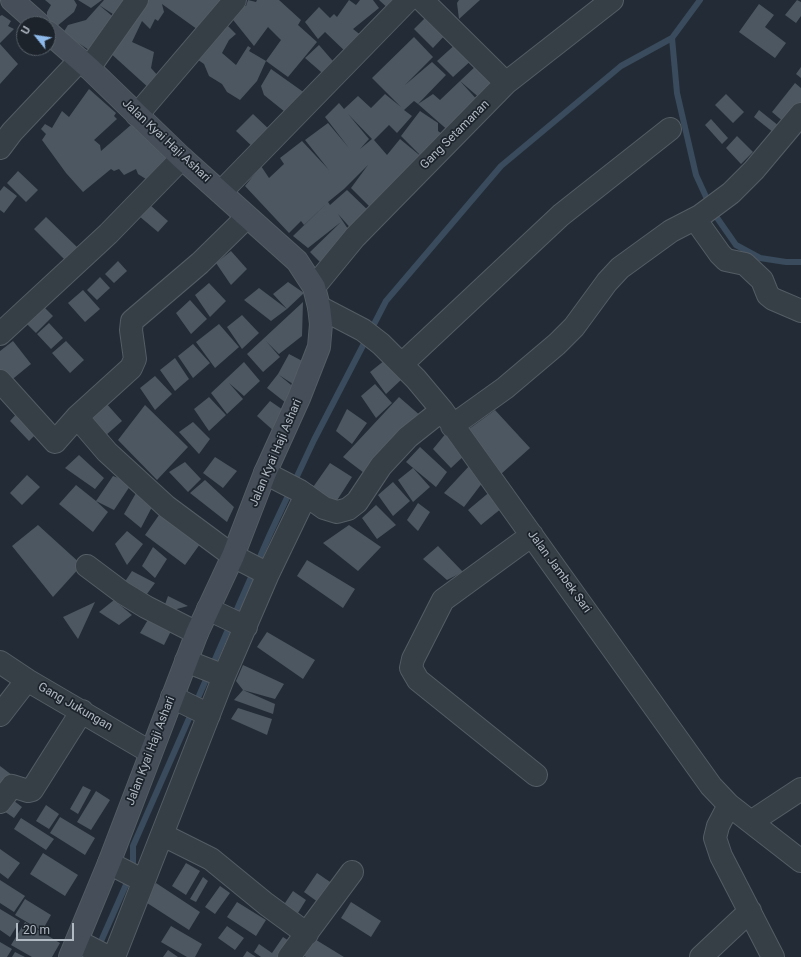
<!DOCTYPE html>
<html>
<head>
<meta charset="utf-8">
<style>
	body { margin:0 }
	#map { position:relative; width:801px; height:957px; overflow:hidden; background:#232c36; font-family:Roboto,sans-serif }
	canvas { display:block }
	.north { position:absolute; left:16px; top:16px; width:40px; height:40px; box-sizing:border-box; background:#1c232b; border:1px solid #585f68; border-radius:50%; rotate:300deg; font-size:11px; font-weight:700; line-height:16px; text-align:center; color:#b1b9c3 }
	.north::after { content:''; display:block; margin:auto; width:14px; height:18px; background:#8eb9eb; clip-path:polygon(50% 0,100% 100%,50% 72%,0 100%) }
	.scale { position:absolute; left:16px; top:923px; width:58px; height:18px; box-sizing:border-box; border:2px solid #b1b9c3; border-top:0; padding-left:5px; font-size:12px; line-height:14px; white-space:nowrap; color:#b1b9c3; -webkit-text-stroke:3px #1c232b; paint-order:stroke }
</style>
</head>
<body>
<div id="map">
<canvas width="801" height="957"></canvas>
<div class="north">U</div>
<div class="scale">20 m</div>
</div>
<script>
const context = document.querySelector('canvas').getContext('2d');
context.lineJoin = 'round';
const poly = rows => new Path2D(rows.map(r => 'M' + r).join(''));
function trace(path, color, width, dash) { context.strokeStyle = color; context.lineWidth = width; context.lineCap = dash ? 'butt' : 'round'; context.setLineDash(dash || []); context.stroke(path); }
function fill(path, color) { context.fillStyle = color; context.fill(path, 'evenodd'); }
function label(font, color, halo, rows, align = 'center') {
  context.font = font + ' Roboto,sans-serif'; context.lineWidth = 3.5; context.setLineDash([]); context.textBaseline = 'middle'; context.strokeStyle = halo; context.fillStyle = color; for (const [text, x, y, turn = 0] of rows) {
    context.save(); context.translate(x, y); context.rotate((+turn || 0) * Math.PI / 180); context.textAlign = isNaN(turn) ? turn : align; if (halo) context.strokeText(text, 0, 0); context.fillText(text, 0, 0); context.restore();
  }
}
const stream = poly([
	[672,38,677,93,696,175,713,212,736,245,760,258,786,262,801,262],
	[98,948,133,869,133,846,270,534,314,440,386,301,501,166,621,66,672,38,700,0]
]);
const building = poly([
	[45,0,74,0,77,5,74,12,56,27,47,22,47,12,51,5],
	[78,0,102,0,91,8],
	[104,0,133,0,119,18,99,5,117,20,95,54,63,33,68,25,86,20],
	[143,0,227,0,201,32,162,4,164,12,158,21,155,19,150,29,142,21,132,42,154,52,151,68,159,77,150,89,108,51],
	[248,0,256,2,257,0,279,0,301,20,298,25,317,42,288,77,266,61,281,40,268,27,254,46,230,16,240,3,246,6],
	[349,0,356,5,360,0,373,0,379,8,353,29,362,36,348,54,325,32,318,39,305,22,319,7,330,18,334,14,337,17],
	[379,0,402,0,391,11],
	[459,0,480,0,459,19,457,3],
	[797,0,801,2,801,16,796,23,785,15],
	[759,4,774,15,765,27,786,43,775,58,739,32],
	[2,15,11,21,8,26,14,29,0,43,0,16],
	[427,16,446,34,433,48,414,29],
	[222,20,236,34,229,40,222,53,236,65,248,46,251,48,249,51,266,61,257,81,240,100,227,92,222,84,209,76,204,64,191,55],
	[414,37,433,57,405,85,432,62,446,75,418,104,414,101,404,110,412,116,397,133,389,125,374,140,387,155,400,139,423,158,401,136,420,111,438,123,438,131,446,137,374,211,351,188,368,165,344,189,328,202,330,205,347,190,372,214,354,232,338,214,352,235,325,267,310,252,341,222,308,248,293,236,326,204,304,225,301,221,289,233,245,186,261,166,269,178,284,164,280,158,302,141,329,170,305,140,328,123,349,148,325,117,339,103,344,109,358,96,371,108,385,94,401,107,372,78],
	[348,114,372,139,360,149,369,139],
	[458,42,474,58,453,77,437,61],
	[0,44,18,64,0,84],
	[319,45,338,67,328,78,305,58],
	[479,63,499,83,482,100,460,81,480,103,451,133,418,104,433,94,440,100,460,81],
	[801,67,801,78,796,74],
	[271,69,309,96,290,116,264,95,261,86],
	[795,83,801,88,801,102,785,123,772,112],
	[89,89,116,113,114,116,117,119,94,140,100,145,101,151,132,124,171,155,149,181,138,174,136,169,124,175,119,169,114,171,111,169,83,192,66,173,42,140,46,134,41,129,45,124,52,128,62,111,69,117],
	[726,94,744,112,733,123,715,105],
	[759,110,779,126,774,133,754,117],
	[253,114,273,133,256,150,236,131],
	[711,119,728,138,722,144,705,125],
	[737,136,753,152,741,164,726,148],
	[18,171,38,190,26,202,7,183],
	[4,186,17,196,4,213,0,210,0,191],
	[150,205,168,221,158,232,139,216],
	[46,217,77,247,65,260,34,229],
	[231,251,247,269,231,285,216,263],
	[118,261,127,271,114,283,105,274],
	[100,277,110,288,97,300,87,290],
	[288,282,304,293,287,309,273,294],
	[209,283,226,301,210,317,195,295],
	[259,288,287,309,271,321,244,300],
	[83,290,100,309,85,322,68,303],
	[190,300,207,319,191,334,176,313],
	[39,302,53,316,36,333,22,319],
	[303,302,302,336,279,354,266,341,280,357,263,372,247,354],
	[242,315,259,333,242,349,227,327],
	[49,323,63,338,51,349,37,334],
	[219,324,239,347,215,368,196,342],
	[13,341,31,364,9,382,0,370,0,351],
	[66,341,84,360,70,373,52,353],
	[193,344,210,363,193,378,178,356],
	[289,354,308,364,296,386,279,375,296,389,286,403,267,388,278,374],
	[175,358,189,379,175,391,160,370],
	[385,360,402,379,386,394,370,372],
	[244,362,260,381,244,396,229,383,243,399,227,414,211,393],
	[155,376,172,394,155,410,140,388],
	[375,384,392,403,376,418,361,396],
	[209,397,226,415,209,431,194,409],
	[399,397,422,417,368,476,343,457],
	[270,401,286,412,275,432,257,416],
	[105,402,122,421,105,436,90,415],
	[145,405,188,447,157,480,118,440],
	[347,409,367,423,352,444,336,431],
	[495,410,530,448,501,474,469,429],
	[19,411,39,431,29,441,10,421],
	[193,422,210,439,199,454,179,432],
	[447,432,467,453,451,468,433,449],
	[420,447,447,472,436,487,406,462],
	[79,455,104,478,95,489,65,468],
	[215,457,237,471,223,488,203,473],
	[185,462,201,479,188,492,169,472],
	[330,463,352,477,334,505,311,490],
	[471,464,486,478,464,507,444,493],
	[413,468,430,487,413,502,398,480],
	[27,475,40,487,22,505,10,493],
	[113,476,132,483,114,510,96,501,108,512,93,532,59,504,76,485,96,501],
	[205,480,234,507,227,522,190,493],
	[393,482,410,501,393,516,378,495],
	[492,490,502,508,481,525,468,510],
	[136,493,153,505,141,528,124,514],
	[418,503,430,512,418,531,407,520],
	[376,505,396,525,377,539,362,518],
	[159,515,200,544,185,565,145,535],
	[38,525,82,565,53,597,12,546],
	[349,525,381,547,358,571,323,543],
	[127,531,143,544,127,565,115,544],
	[438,546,463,572,447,580,423,559],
	[153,547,167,559,155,578,142,566],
	[307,560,355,589,343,608,297,576],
	[132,571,155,583,144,598,122,586],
	[168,596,188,606,162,613],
	[114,600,132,615,119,625,99,612],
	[95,602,78,639,63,617],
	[149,618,172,629,164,645,140,633],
	[267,632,315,660,303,679,257,647],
	[243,665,284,684,275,699,243,690,275,704,273,714,234,700,243,690,236,681],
	[238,708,272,719,267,735,231,719],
	[0,766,12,775,0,791],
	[83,786,91,790,78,814,70,809],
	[96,791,110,800,91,830,77,822],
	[9,797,22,807,14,818,1,809],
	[46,805,59,814,49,829,36,821],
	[60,817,95,838,85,855,50,833],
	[21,818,54,839,46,850,14,829],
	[0,849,20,863,8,879,0,873],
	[43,853,78,875,65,896,30,874],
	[186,863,200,871,186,895,172,886],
	[317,873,336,886,322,905,304,892],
	[203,877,208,881,196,902,190,899],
	[0,880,25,896,14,912,0,903],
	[156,883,200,912,189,930,144,901],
	[220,886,230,893,215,914,205,907],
	[293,891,306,900,293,921,279,912],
	[25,899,51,915,42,931,15,915],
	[237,902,266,920,256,936,227,917],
	[351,902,381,921,371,937,341,918],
	[0,909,20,921,10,937,0,930],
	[25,922,60,943,52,957,32,957,11,945],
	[171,926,202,944,195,957,187,957,161,942],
	[227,926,244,938,235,950,218,938],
	[283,937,295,945,287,957,261,957,254,952,259,944,272,953],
	[313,938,344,957,306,957,302,955],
	[0,942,12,949,7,957,0,957],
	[168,950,178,957,163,957],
	[247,951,256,957,243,957],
	[15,952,25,957,12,957]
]);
const street = poly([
	[422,0,506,83],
	[89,68,137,0],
	[137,115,235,0],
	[0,148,12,132,80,60],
	[221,192,408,0],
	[695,219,720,254,726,260,745,264,762,280,768,295,773,299,801,311],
	[314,287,355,237,506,83,612,0],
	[319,307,363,330,381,344,416,379,442,410,711,786,729,805,801,861],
	[0,334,108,234,182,158],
	[402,364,561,215,670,129],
	[0,381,55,442,77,417,131,368,135,359,131,330,132,321,200,263,247,217],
	[77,417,107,452,167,507,233,556,268,574],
	[452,426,505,388,557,344,574,327,607,282,620,268,671,231,700,216,731,193,754,170,801,114],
	[265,473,300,491,324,508,337,512,348,509,357,502,381,466,408,437,442,410],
	[532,535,443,600,413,659,411,668,418,680,536,775],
	[87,566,123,593,146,607,197,633],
	[208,609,246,627],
	[186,661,224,676],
	[0,662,27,680,150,752],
	[172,697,209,715],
	[0,715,27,680],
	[0,802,12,786,28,791,32,790,82,711],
	[729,805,718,826,715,838,721,856,773,957],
	[751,822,801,789],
	[163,835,211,859,266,904,307,934],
	[109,863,138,878],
	[77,941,108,957],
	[114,957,224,676,268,574,306,495],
	[289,957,352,872],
	[701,957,750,911]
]);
const secondary = poly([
	[12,0,39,24],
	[48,32,89,68,182,158,297,261,314,287,319,307,321,324,319,347,299,398,265,473,233,556,197,633,109,863,70,957]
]);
const streetNames = [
	["Gang Setamanan",455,135,-45],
	["Jalan Kyai Haji Ashari",166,141,43],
	["Jalan Kyai Haji Ashari",276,453,-67],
	["Jalan Jambek Sari",559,572,54],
	["Gang Jukungan",75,707,30],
	["Jalan Kyai Haji Ashari",151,751,-69]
];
trace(stream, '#3a4b5d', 6);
fill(building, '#4c5761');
trace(street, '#545c64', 24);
trace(secondary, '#545c64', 24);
trace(street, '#363e46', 22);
trace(secondary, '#454e59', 22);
label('12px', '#b1b9c3', '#1c232b', streetNames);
</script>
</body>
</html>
